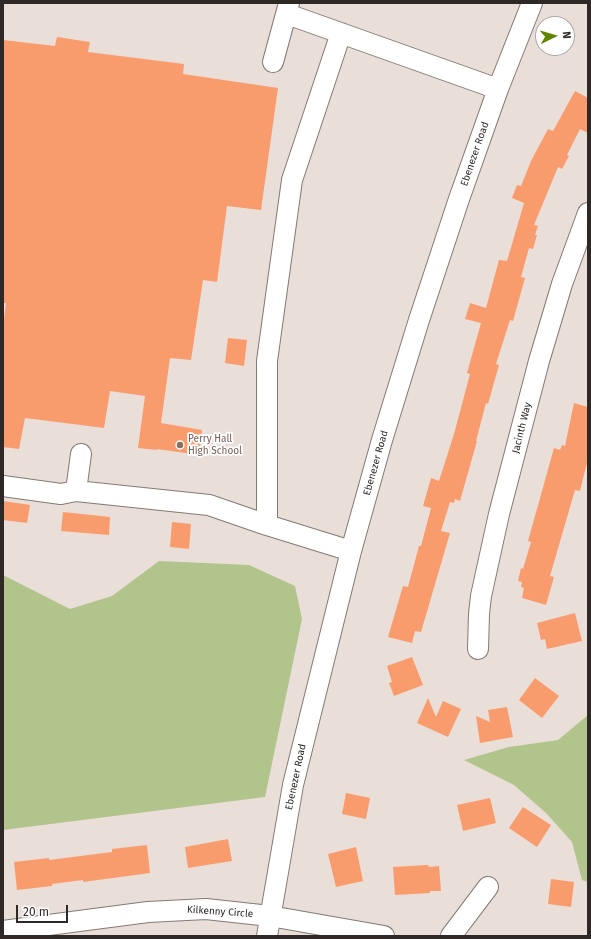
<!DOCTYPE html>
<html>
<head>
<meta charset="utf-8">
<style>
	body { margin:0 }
	#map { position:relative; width:591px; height:939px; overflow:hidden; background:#eaded8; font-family:"Fira Sans",sans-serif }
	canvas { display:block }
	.frame { position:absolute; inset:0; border:4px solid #2e2927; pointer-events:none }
	.north { position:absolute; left:535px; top:16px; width:40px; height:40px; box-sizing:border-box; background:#fff; border:1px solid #aba9a9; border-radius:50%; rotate:85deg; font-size:11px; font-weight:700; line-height:16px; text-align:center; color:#2e2927 }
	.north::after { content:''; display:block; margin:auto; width:14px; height:18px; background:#608300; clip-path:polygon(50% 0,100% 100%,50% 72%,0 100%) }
	.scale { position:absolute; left:16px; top:905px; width:52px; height:18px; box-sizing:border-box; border:2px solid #2e2927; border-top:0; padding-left:5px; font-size:12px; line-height:14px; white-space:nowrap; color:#2e2927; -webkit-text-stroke:3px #fff; paint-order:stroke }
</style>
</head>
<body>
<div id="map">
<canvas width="591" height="939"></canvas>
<div class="frame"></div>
<div class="north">N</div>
<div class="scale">20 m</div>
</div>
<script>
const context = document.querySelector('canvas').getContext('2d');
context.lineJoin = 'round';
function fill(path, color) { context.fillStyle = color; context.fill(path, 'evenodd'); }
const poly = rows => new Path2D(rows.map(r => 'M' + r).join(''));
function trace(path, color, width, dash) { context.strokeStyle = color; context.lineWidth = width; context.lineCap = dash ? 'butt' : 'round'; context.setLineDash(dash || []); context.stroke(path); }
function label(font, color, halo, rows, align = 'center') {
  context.font = font + ' "Fira Sans",sans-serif'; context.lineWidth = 3.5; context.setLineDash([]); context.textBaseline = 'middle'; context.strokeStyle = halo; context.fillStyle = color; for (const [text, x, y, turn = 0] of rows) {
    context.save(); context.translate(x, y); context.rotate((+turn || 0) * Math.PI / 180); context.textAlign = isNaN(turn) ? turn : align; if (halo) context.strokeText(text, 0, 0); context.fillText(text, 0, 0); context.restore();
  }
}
const green = poly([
	[159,561,249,565,295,586,302,619,265,797,3,830,3,575,70,609,112,596],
	[588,715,588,882,582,880,572,842,546,813,514,785,464,760,509,747,558,740]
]);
const building = poly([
	[57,37,90,42,88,52,184,64,183,74,278,88,261,210,227,206,217,282,203,280,191,360,170,358,161,423,202,430,199,455,157,449,157,450,138,448,145,396,110,391,104,428,25,418,19,449,3,447,3,327,6,303,3,303,3,40,55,46],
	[575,91,588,98,588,133,580,129,567,155,569,156,562,169,558,167,534,225,538,226,535,235,537,235,533,249,529,248,521,277,525,278,513,321,510,320,496,364,499,365,488,404,486,403,476,441,477,441,460,501,455,499,454,503,450,502,441,531,450,533,421,632,415,631,412,643,388,637,403,586,408,587,419,546,421,546,431,508,423,506,431,478,439,481,454,434,470,374,467,373,481,323,465,319,470,303,486,308,499,260,507,261,524,203,512,198,517,185,521,186,531,161,548,129,553,131],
	[228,338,247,340,244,366,225,363],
	[574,403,588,407,588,458,580,491,575,490,550,576,554,577,546,605,522,598,524,588,521,587,522,582,518,581,521,568,523,569,531,542,528,541,554,448,560,450,562,445,565,446],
	[3,501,30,505,27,523,3,520],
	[63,512,110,517,109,535,61,531],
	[172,522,191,524,189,549,170,547],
	[575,613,582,641,547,649,545,639,541,640,537,623],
	[412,657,423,685,394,696,389,683,392,682,387,666],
	[535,678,559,696,542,718,519,700],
	[428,698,436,717,443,701,461,709,448,737,417,723],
	[507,707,513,737,480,743,476,716,490,722,488,710],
	[346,793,370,798,366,819,342,814],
	[490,798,496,823,463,831,457,805],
	[523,807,551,825,537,847,509,828],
	[228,839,232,861,188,868,185,847],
	[147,845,150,873,83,882,83,880,52,884,52,886,17,890,14,862,49,858,49,860,112,852,112,849],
	[356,847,363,881,336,887,328,854],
	[428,865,429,867,439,866,441,891,430,891,430,893,395,895,393,867],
	[551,879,574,882,571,907,548,904]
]);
const minor = poly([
	[287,14,498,89],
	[273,62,289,3],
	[81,454,76,491,209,505,267,525,351,551],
	[3,486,61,494,76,491],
	[267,525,267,361,292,180,341,33],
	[478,649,479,614,481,596,499,514,539,361,562,284,588,213],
	[3,931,148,912,206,909,270,916,384,936],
	[267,936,293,785,351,551,382,440,419,320,459,199,498,89,532,3],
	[451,936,488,887]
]);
const markers = [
	[180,445,4,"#8d6e63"]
];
const streetNames = [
	["Ebenezer Road",475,154,-71],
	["Jacinth Way",522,428,-76],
	["Ebenezer Road",376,463,-74],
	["Ebenezer Road",296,777,-78],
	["Kilkenny Circle",220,912,4]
];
const educationNames = [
	["Perry Hall",188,439],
	["High School",188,451]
];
fill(green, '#b1c48c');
fill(building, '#f99c6d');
trace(minor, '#847974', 22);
trace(minor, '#fff', 20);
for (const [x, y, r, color] of markers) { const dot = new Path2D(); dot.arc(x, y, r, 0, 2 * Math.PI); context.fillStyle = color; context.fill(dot); trace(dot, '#fff', 1.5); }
label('10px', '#2e2927', '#fff', streetNames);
label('10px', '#785e54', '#fff', educationNames, 'left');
</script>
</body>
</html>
